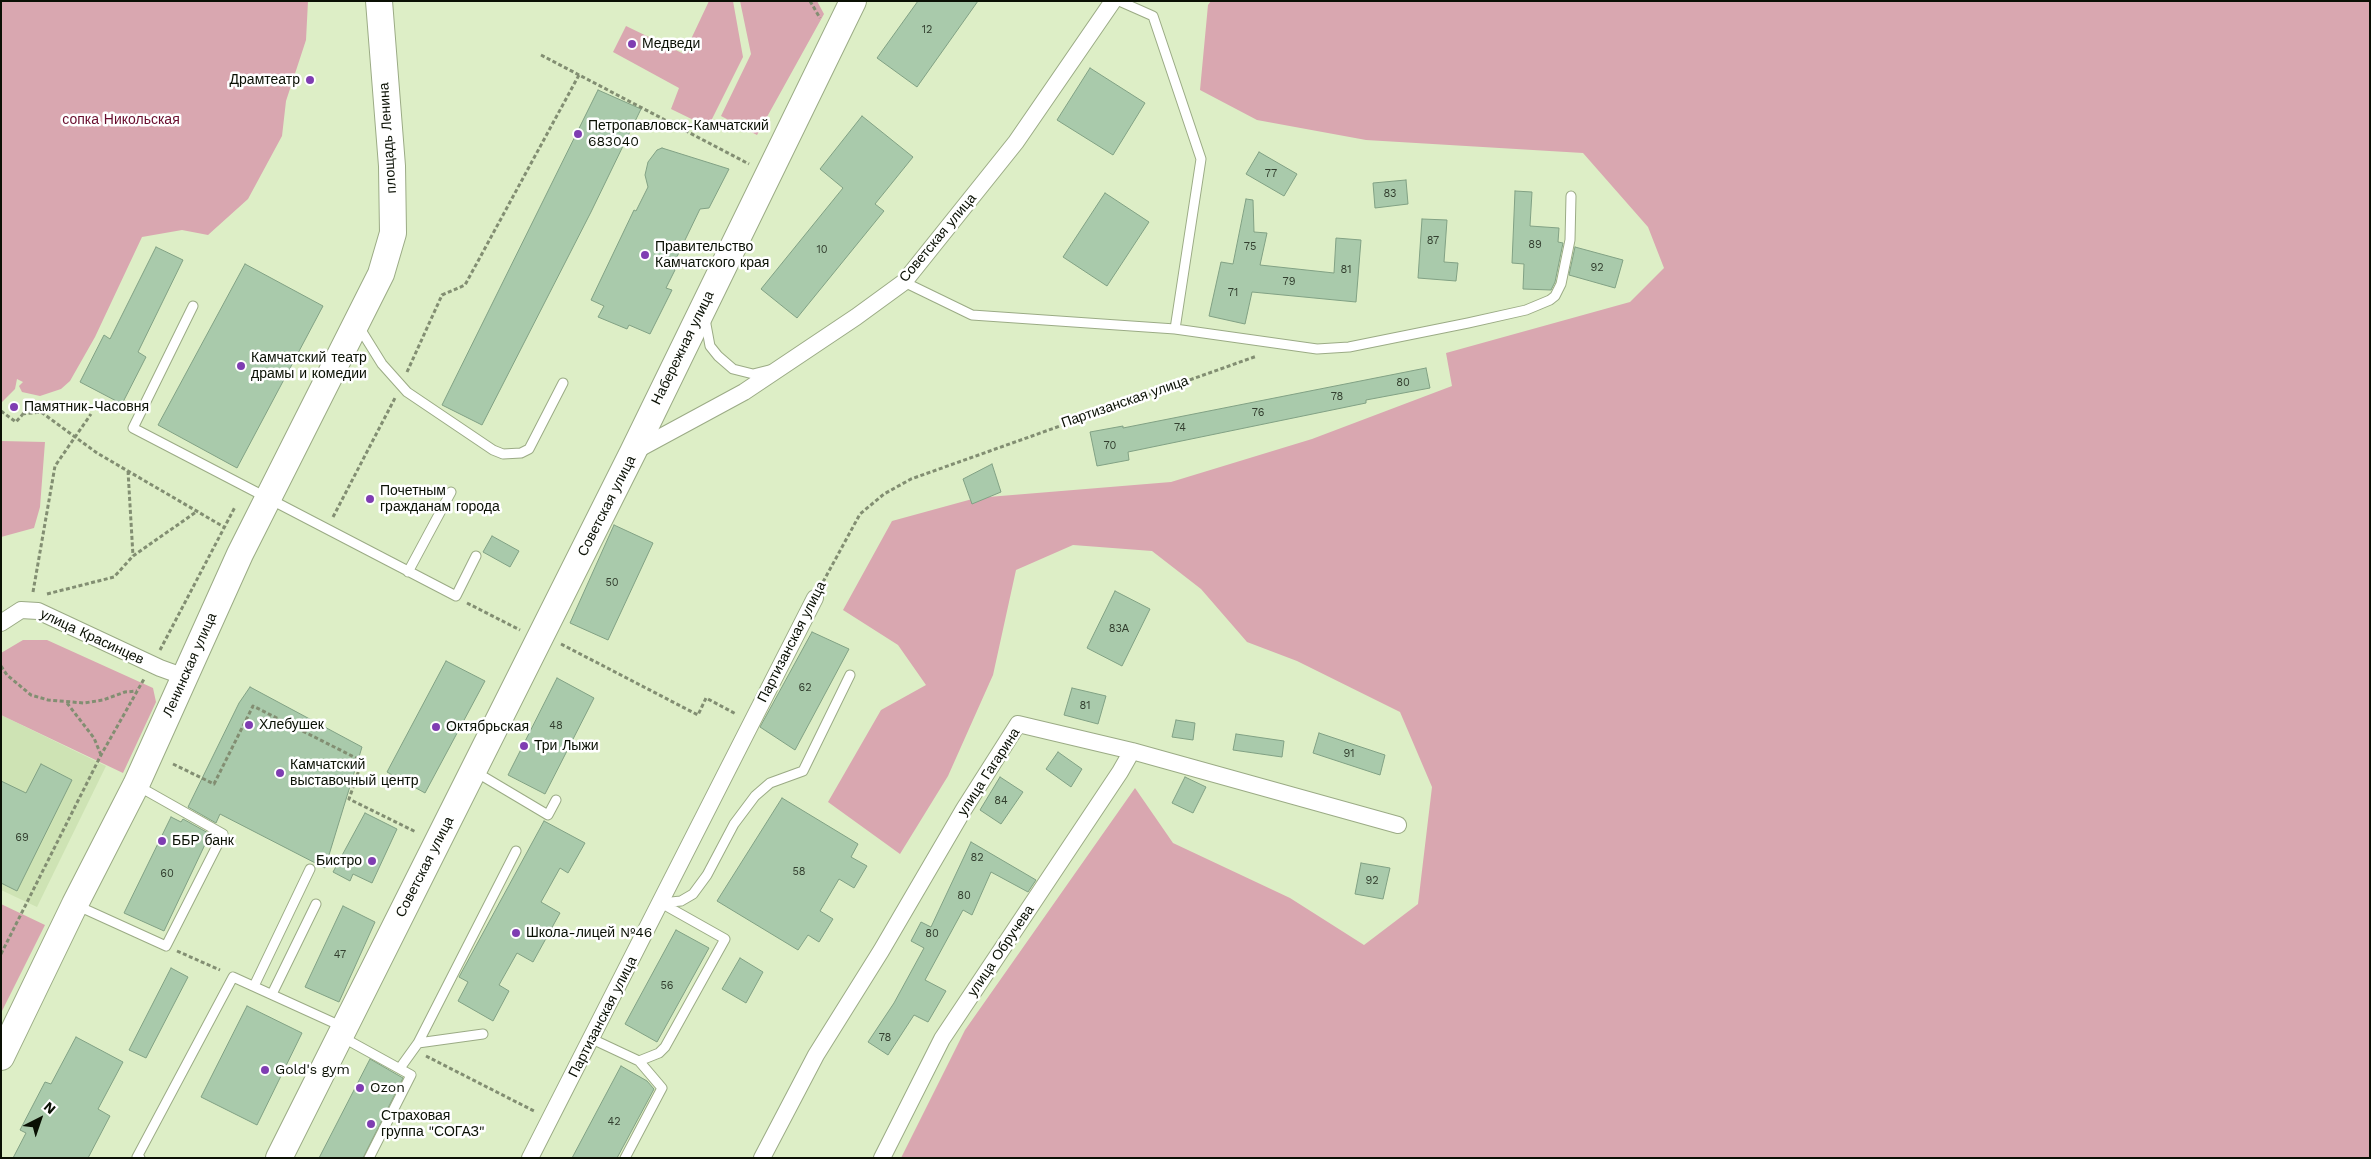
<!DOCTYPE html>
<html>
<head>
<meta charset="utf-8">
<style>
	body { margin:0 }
	#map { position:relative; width:2371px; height:1159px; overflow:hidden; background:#ddeec6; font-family:"Work Sans",sans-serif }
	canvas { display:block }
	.frame { position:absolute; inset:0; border:2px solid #0a1004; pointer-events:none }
	.north { position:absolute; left:15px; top:1094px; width:50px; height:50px; -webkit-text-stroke:4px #fff; paint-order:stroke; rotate:41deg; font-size:14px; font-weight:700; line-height:20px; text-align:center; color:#0a1004 }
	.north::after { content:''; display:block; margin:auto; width:18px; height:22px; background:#0a1004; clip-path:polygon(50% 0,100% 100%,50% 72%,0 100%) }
</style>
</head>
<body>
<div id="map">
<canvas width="2371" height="1159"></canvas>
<div class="frame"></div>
<div class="north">N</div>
</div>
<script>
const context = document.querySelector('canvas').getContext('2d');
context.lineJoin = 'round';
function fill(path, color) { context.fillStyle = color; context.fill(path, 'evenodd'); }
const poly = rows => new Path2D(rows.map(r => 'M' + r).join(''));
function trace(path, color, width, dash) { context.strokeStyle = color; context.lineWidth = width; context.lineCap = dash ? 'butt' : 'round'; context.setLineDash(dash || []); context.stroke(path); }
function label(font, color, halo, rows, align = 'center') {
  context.font = font + ' "Work Sans",sans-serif'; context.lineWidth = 5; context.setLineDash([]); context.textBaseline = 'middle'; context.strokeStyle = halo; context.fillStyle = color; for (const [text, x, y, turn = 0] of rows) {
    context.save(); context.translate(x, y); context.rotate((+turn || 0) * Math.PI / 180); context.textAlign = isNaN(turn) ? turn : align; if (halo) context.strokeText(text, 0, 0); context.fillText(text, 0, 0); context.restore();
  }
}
const built = poly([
	[1,715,106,766,37,907,1,890]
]);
const green = poly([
	[1,1,308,1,306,40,286,101,282,136,248,199,208,235,182,230,142,237,95,337,70,381,61,389,40,396,22,392,19,386,23,382,17,379,15,389,1,403],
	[709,1,733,1,743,57,708,127,671,109,679,88,613,52,626,26,684,54],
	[740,1,817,1,824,14,757,135,721,116,751,54],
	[1211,1,2370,1,2370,1158,901,1158,965,1030,1135,788,1173,843,1290,898,1364,945,1418,904,1432,787,1400,712,1297,661,1247,642,1201,589,1152,551,1073,545,1016,570,993,675,948,776,900,854,828,802,881,710,926,685,898,645,843,610,892,521,976,498,1171,482,1312,439,1452,386,1446,353,1630,302,1664,268,1648,227,1583,153,1366,140,1257,120,1200,90,1208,5],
	[1,441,45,442,40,507,34,528,1,537],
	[23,640,47,640,153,688,156,702,123,773,1,715,1,653],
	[1,904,45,925,1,1013]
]);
const building = poly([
	[918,1,978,1,917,87,877,58,918,1],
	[1090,68,1145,103,1113,155,1057,120,1090,68],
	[598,90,641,109,591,212,482,425,442,405,598,90],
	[862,116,913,157,875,204,884,211,797,318,761,289,843,188,820,169,862,116],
	[662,148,729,169,709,208,700,209,672,267,675,270,666,288,672,290,650,334,629,325,627,329,598,317,604,306,591,300,634,210,636,211,648,187,645,175,648,162,657,150,662,148],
	[1259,152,1297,174,1284,196,1246,174,1259,152],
	[1406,180,1408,204,1375,208,1373,183,1406,180],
	[1515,191,1532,192,1530,226,1559,228,1558,242,1563,243,1555,282,1551,290,1523,289,1524,264,1512,263,1515,191],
	[1105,193,1149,222,1107,286,1063,257,1105,193],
	[1246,199,1253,200,1254,232,1267,233,1260,265,1334,273,1336,238,1361,240,1356,302,1252,292,1245,324,1209,316,1221,262,1233,264,1246,199],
	[1422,219,1447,220,1444,262,1458,263,1456,281,1418,278,1422,219],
	[156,247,183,260,138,352,146,357,122,404,80,382,104,335,110,339,156,247],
	[1575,247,1623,260,1615,288,1569,275,1575,247],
	[245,264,323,306,237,468,158,425,245,264],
	[1426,368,1430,388,1366,400,1366,403,1128,452,1129,460,1097,466,1090,432,1123,426,1123,428,1426,368],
	[992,464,1001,492,972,504,963,479,992,464],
	[614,525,653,543,608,640,570,623,614,525],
	[492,536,519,551,510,567,483,552,492,536],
	[1115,591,1150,609,1122,666,1087,648,1115,591],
	[812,632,849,649,795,750,760,727,812,632],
	[446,661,485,681,425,793,387,772,446,661],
	[557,678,594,698,545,794,508,775,557,678],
	[250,687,362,747,325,868,220,814,216,823,188,807,239,703,250,687],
	[1072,688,1106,696,1098,724,1064,715,1072,688],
	[1176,720,1195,723,1193,740,1172,737,1176,720],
	[1319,733,1385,755,1380,775,1313,753,1319,733],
	[1236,734,1284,741,1282,757,1233,750,1236,734],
	[1058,752,1082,769,1071,787,1046,769,1058,752],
	[41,764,72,780,17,891,1,883,1,781,26,793,41,764],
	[1000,777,1023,792,1001,824,980,810,1000,777],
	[1185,777,1206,787,1193,813,1172,803,1185,777],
	[782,798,858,844,851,857,867,866,854,888,839,879,820,911,833,919,819,942,808,935,798,950,717,901,782,798],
	[365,813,397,829,372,883,353,874,350,881,333,872,365,813],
	[171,817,181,822,183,819,210,834,164,931,124,913,171,817],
	[544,821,585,843,568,873,560,868,541,902,560,913,533,962,517,953,499,985,509,991,493,1021,458,1001,468,982,459,977,544,821],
	[971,842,1036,880,1028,892,991,872,972,915,963,910,925,980,946,991,928,1022,914,1015,888,1055,868,1042,894,1003,924,948,911,941,921,922,931,927,971,842],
	[1361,863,1390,868,1383,899,1355,894,1361,863],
	[343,906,375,922,339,1002,305,987,343,906],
	[676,930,709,948,657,1042,625,1024,676,930],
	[740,958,763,972,746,1003,722,989,740,958],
	[171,968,188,977,146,1058,129,1050,171,968],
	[247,1006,302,1033,257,1125,201,1097,247,1006],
	[76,1037,123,1062,98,1109,110,1116,88,1158,13,1158,26,1133,20,1130,45,1082,51,1084,76,1037],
	[370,1059,403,1078,363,1158,319,1158,370,1059],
	[621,1066,647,1081,654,1089,617,1158,572,1158,621,1066]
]);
const path = poly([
	[810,1,820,18],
	[541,55,749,164],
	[407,372,442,295,465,285,579,75],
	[1,411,16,422,29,407],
	[22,414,41,412,97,453,224,527],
	[128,471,133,556],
	[333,517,395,398],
	[823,582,860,514,884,494,911,479,1257,356],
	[33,592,55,466,91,414],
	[47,594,114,577,133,556,196,512],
	[467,603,520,630],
	[561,644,698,715,706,698,736,714],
	[160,650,235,507],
	[1,666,7,675,31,695,48,700,84,703,103,700,125,692,137,691],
	[67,703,94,738,101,755],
	[173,764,214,784,253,706,362,761,349,799,416,832],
	[177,951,220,970],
	[1,954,101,755,144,679],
	[426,1056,534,1111]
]);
const lane = poly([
	[1119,1,1153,16,1201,159,1175,329],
	[904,282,972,315,1175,329,1317,349,1349,347,1468,323,1526,310,1550,300,1555,296,1561,284,1570,240,1571,196],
	[193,306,133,428,456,596,476,556],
	[705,319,710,346,718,356,733,369,753,374,769,370],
	[359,327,382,364,407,392,493,450,503,454,521,453,529,449,563,383],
	[408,572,451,492],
	[474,771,548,815,556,800],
	[661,903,681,901,693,894,707,875,734,824,755,796,770,783,803,771,850,675],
	[78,906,166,946,223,834,138,786],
	[254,986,310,869],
	[272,994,316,904],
	[342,1037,411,1075,369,1158],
	[592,1039,639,1061,662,1088,625,1158],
	[418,1043,516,851],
	[639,1061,659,1053,665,1047,725,939,661,903],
	[400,1068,418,1043,483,1034],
	[140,1158,137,1157,233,977,343,1027]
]);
const street = poly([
	[635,451,744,392,856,317,904,282,1016,142,1113,1],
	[1,623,21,610,38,611,160,668,185,677],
	[530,1158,815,598],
	[762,1158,816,1055,881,951,964,809,1018,724,1132,751,1398,825],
	[882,1158,942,1039,1120,772,1132,751]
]);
const primary = poly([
	[1,1057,75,904,136,785,240,554,381,274,393,233,392,166,379,1],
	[279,1158,633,452,853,1]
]);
const markers = [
	[632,44,5,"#7f3db2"],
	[310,80,5,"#7f3db2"],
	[578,134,5,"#7f3db2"],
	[645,255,5,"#7f3db2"],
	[241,366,5,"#7f3db2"],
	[14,407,5,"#7f3db2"],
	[370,499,5,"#7f3db2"],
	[249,725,5,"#7f3db2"],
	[436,727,5,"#7f3db2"],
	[524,746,5,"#7f3db2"],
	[280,773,5,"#7f3db2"],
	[162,841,5,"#7f3db2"],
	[372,861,5,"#7f3db2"],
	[516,933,5,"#7f3db2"],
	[265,1070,5,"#7f3db2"],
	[360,1088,5,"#7f3db2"],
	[371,1124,5,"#7f3db2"]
];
const numberNames = [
	["12",927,30],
	["77",1271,174],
	["83",1390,194],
	["87",1433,241],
	["89",1535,245],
	["75",1250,247],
	["10",822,250],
	["92",1597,268],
	["81",1346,270],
	["79",1289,282],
	["71",1233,293],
	["80",1403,383],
	["78",1337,397],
	["76",1258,413],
	["74",1180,428],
	["70",1110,446],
	["50",612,583],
	["83А",1119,629],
	["62",805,688],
	["81",1085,706],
	["48",556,726],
	["91",1349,754],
	["84",1001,801],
	["69",22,838],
	["82",977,858],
	["58",799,872],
	["60",167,874],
	["92",1372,881],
	["80",964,896],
	["80",932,934],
	["47",340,955],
	["56",667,986],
	["78",885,1038],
	["42",614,1122]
];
const poiNames = [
	["Медведи",642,44],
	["Драмтеатр",300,80,"right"],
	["Петропавловск-Камчатский",588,126],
	["683040",588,142],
	["Правительство",655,247],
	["Камчатского края",655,263],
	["Камчатский театр",251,358],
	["драмы и комедии",251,374],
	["Памятник-Часовня",24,407],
	["Почетным",380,491],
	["гражданам города",380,507],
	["Хлебушек",259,725],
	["Октябрьская",446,727],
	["Три Лыжи",534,746],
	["Камчатский",290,765],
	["выставочный центр",290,781],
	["ББР банк",172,841],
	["Бистро",362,861,"right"],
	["Школа-лицей №46",526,933],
	["Gold's gym",275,1070],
	["Ozon",370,1088],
	["Страховая",381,1116],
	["группа \"СОГАЗ\"",381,1132]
];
const parkNames = [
	["сопка Никольская",121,120]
];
const streetNames = [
	["площадь Ленина",388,138,-94],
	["Советская улица",938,238,-50],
	["Набережная улица",683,348,-64],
	["Партизанская улица",1125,402,-19],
	["Советская улица",607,506,-63],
	["улица Красинцев",92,637,25],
	["Партизанская улица",792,642,-63],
	["Ленинская улица",190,665,-66],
	["улица Гагарина",989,772,-57],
	["Советская улица",425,867,-63],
	["улица Обручева",1001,951,-56],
	["Партизанская улица",603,1017,-63]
];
fill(built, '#cee3b4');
fill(green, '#d9a7b0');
fill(building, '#a9caab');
trace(building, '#81a184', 1);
trace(lane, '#9bab85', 11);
trace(street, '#9bab85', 18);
trace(primary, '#9bab85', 28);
trace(path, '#828e72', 3, [4, 2.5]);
trace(lane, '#fff', 9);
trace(street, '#fff', 16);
trace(primary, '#fff', 26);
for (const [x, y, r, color] of markers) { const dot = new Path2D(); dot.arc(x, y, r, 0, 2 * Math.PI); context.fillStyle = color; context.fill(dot); trace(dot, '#fff', 2); }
label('11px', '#323e2e', null, numberNames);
label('14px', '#0a1004', '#fff', poiNames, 'left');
label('14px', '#690e2e', '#fff', parkNames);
label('14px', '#0a1004', '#fff', streetNames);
</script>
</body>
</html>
